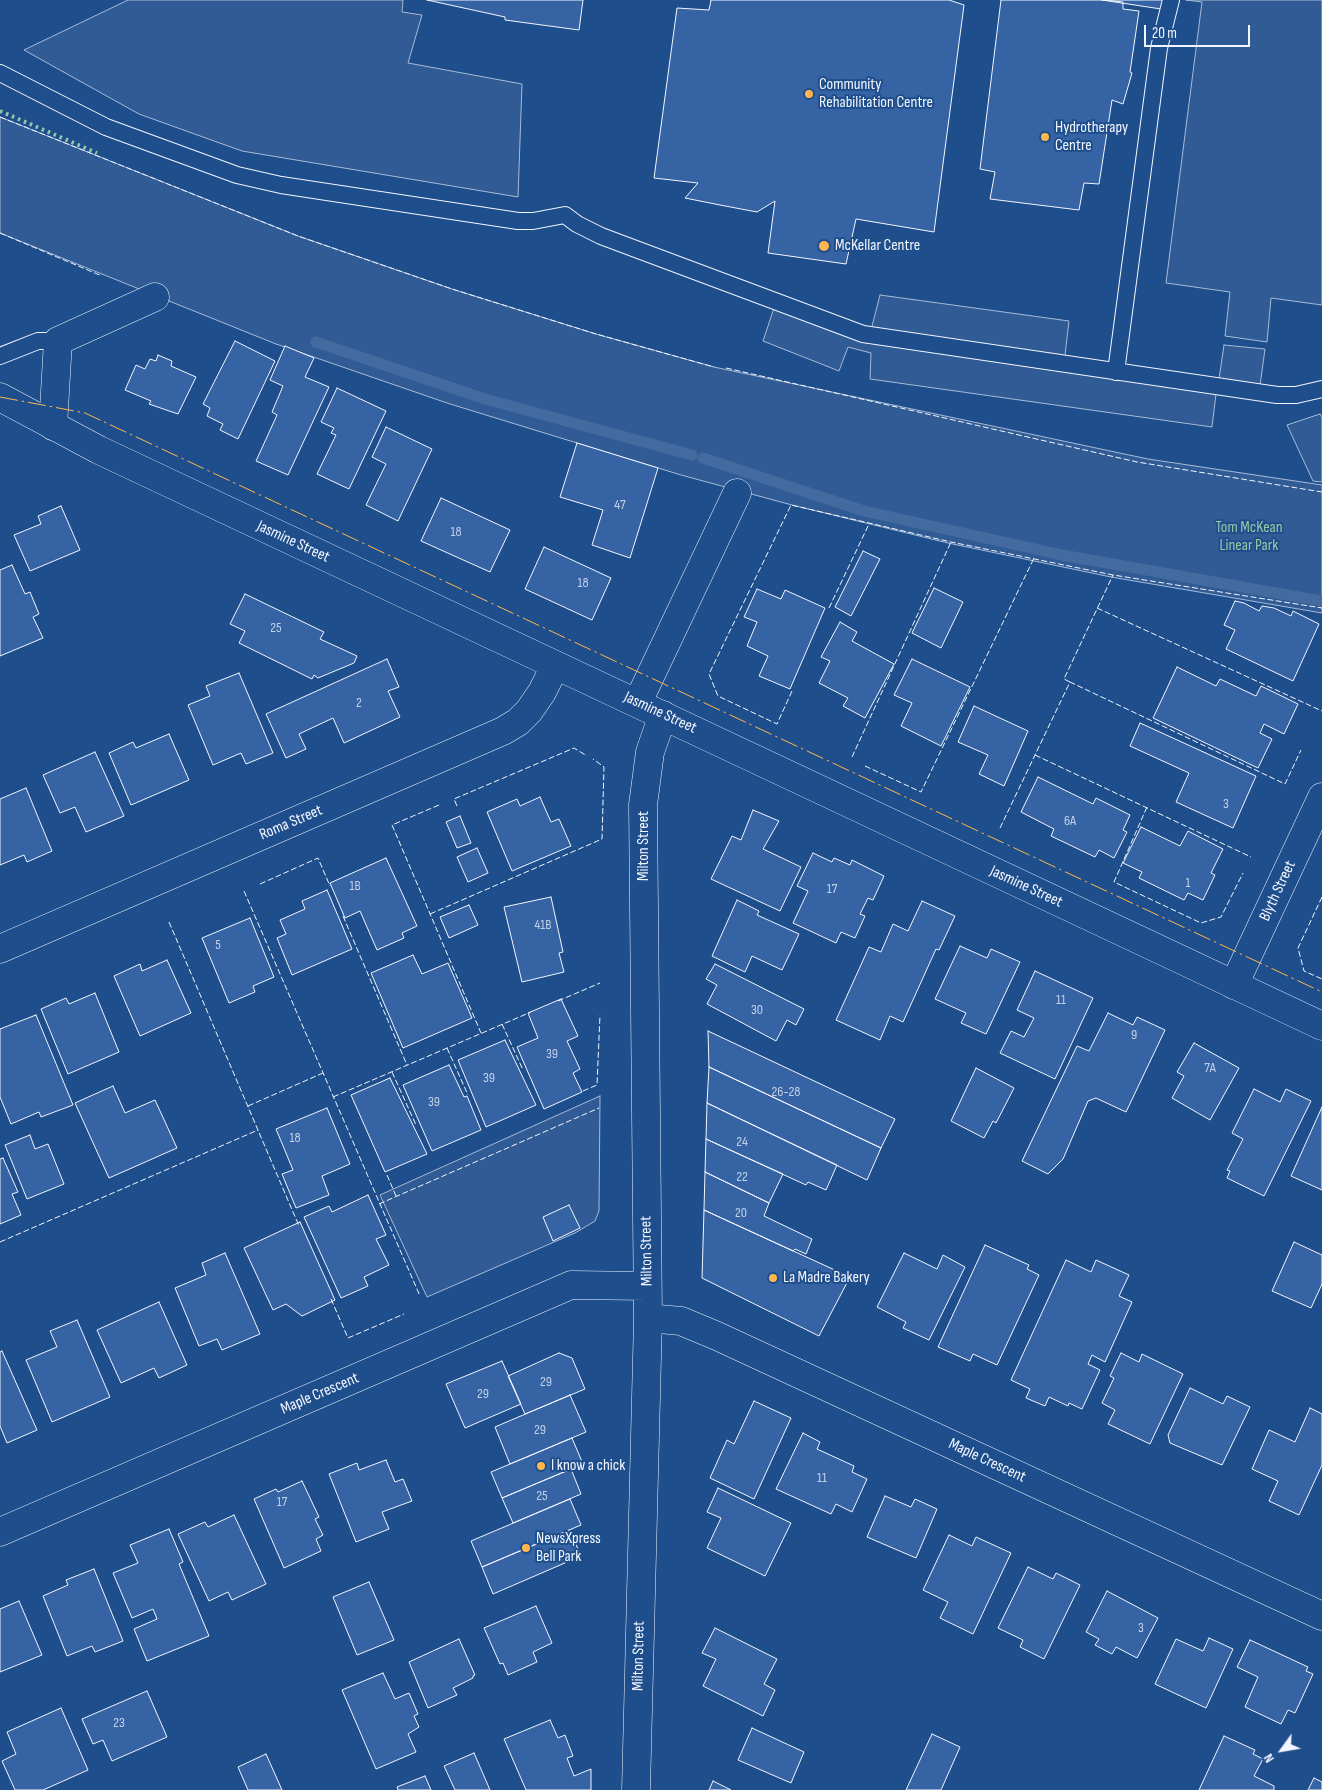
<!DOCTYPE html>
<html>
<head>
<meta charset="utf-8">
<style>
	body { margin:0 }
	#map { position:relative; width:1322px; height:1790px; overflow:hidden; background:#1f4e8c; font-family:"Sofia Sans Condensed",sans-serif }
	canvas { display:block }
	.north { position:absolute; left:1257px; top:1725px; width:50px; height:50px; -webkit-text-stroke:4px #1f4e8c; paint-order:stroke; rotate:238deg; font-size:14px; font-weight:700; line-height:20px; text-align:center; color:#f2f6ff }
	.north::after { content:''; display:block; margin:auto; width:18px; height:22px; background:#f2f6ff; clip-path:polygon(50% 0,100% 100%,50% 72%,0 100%) }
	.scale { position:absolute; left:1144px; top:25px; width:106px; height:22px; box-sizing:border-box; border:2px solid #f2f6ff; border-top:0; padding-left:6px; font-size:15px; line-height:18px; white-space:nowrap; color:#f2f6ff; -webkit-text-stroke:4px #1f4e8c; paint-order:stroke }
</style>
</head>
<body>
<div id="map">
<canvas width="1322" height="1790"></canvas>
<div class="north">N</div>
<div class="scale">20 m</div>
</div>
<script>
const context = document.querySelector('canvas').getContext('2d');
context.lineJoin = 'round';
function fill(path, color) { context.fillStyle = color; context.fill(path, 'evenodd'); }
const poly = rows => new Path2D(rows.map(r => 'M' + r).join(''));
function trace(path, color, width, dash) { context.strokeStyle = color; context.lineWidth = width; context.lineCap = dash ? 'butt' : 'round'; context.setLineDash(dash || []); context.stroke(path); }
function label(font, color, halo, rows, align = 'center') {
  context.font = font + ' "Sofia Sans Condensed",sans-serif'; context.lineWidth = 4; context.setLineDash([]); context.textBaseline = 'middle'; context.strokeStyle = halo; context.fillStyle = color; for (const [text, x, y, turn = 0] of rows) {
    context.save(); context.translate(x, y); context.rotate((+turn || 0) * Math.PI / 180); context.textAlign = isNaN(turn) ? turn : align; if (halo) context.strokeText(text, 0, 0); context.fillText(text, 0, 0); context.restore();
  }
}
const built = poly([
	[128,0,403,0,402,12,422,15,408,63,522,84,518,197,242,151,139,114,24,50,128,0],
	[1186,0,1322,0,1322,305,1271,298,1267,342,1225,336,1230,292,1166,283,1202,2,1186,0],
	[0,117,298,236,452,289,596,334,714,367,1148,459,1322,485,1322,613,1111,577,948,543,792,505,681,475,447,403,276,344,0,233,0,117],
	[880,295,1069,321,1064,364,1217,386,1212,427,870,379,871,353,848,347,839,371,763,341,776,302,870,334,880,295],
	[1224,345,1265,349,1259,393,1218,386,1224,345],
	[1320,414,1322,417,1322,482,1313,481,1287,425,1320,414],
	[600,1096,599,1211,595,1221,575,1233,427,1297,380,1195,600,1096]
]);
const stream = poly([
	[316,342,485,399,692,455],
	[703,458,864,511,1062,555,1322,601]
]);
const building = poly([
	[427,0,583,0,579,30,505,20,505,17,427,0],
	[711,0,949,0,964,5,934,232,856,219,846,264,768,253,775,201,757,212,720,205,685,198,698,183,654,178,677,8,709,10,711,0],
	[1001,0,1102,0,1123,2,1123,9,1139,11,1130,72,1132,73,1123,104,1112,100,1099,184,1084,183,1079,210,990,199,995,172,980,169,1001,0],
	[1102,0,1164,0,1161,9,1102,0],
	[235,341,275,361,238,439,220,430,223,424,207,416,210,408,203,404,235,341],
	[285,346,314,358,305,377,329,387,288,475,256,461,277,415,272,412,283,386,270,380,285,346],
	[158,355,172,361,171,366,196,377,178,414,149,404,151,401,125,390,136,365,145,369,150,359,156,361,158,355],
	[337,388,386,411,349,489,317,474,336,435,331,433,334,428,321,422,337,388],
	[386,427,432,449,398,521,366,505,386,464,372,457,386,427],
	[577,443,658,468,630,558,592,545,603,510,560,497,577,443],
	[441,498,510,530,490,572,421,541,441,498],
	[61,506,80,550,30,571,14,535,41,524,38,516,61,506],
	[544,547,611,578,592,620,525,589,544,547],
	[863,551,880,559,851,616,835,607,863,551],
	[12,565,25,594,30,592,39,614,33,617,43,638,0,656,0,570,12,565],
	[934,588,963,602,941,648,912,633,934,588],
	[757,589,781,599,785,590,825,608,790,689,759,676,768,656,747,646,757,622,744,617,757,589],
	[245,594,324,632,320,639,357,656,354,663,318,678,314,675,312,679,239,643,245,631,230,624,245,594],
	[1235,601,1244,603,1259,611,1262,606,1274,608,1291,616,1293,611,1319,624,1293,681,1226,649,1235,630,1224,625,1235,601],
	[840,622,857,632,852,641,894,664,865,718,843,706,848,698,819,683,830,661,821,657,840,622],
	[387,659,399,687,388,691,400,717,344,743,333,718,299,734,306,749,286,758,266,714,387,659],
	[912,659,970,687,941,746,901,726,912,703,894,695,912,659],
	[1177,667,1216,686,1220,679,1256,696,1261,686,1298,704,1284,734,1264,724,1260,733,1272,739,1258,768,1153,718,1177,667],
	[239,673,273,753,246,764,241,753,213,765,188,705,210,696,206,686,239,673],
	[974,706,1028,731,1004,786,979,774,988,755,958,742,974,706],
	[1140,723,1256,776,1233,828,1176,802,1189,773,1130,746,1140,723],
	[169,734,189,780,131,805,109,753,133,742,136,748,169,734],
	[95,752,124,816,86,832,75,807,60,813,43,775,95,752],
	[1038,777,1093,804,1096,798,1130,815,1123,830,1127,832,1114,858,1099,850,1095,857,1051,836,1054,829,1021,812,1038,777],
	[26,788,52,851,27,862,24,855,0,865,0,799,26,788],
	[540,797,551,822,559,819,571,846,512,871,487,812,517,799,520,806,540,797],
	[753,810,779,821,763,849,801,867,780,911,711,879,732,836,741,840,753,810],
	[460,816,471,843,457,848,446,822,460,816],
	[1141,827,1180,846,1188,831,1223,849,1211,873,1215,875,1203,900,1188,893,1184,900,1139,878,1142,872,1123,863,1141,827],
	[477,848,488,873,468,882,457,857,477,848],
	[813,853,832,862,834,858,850,865,852,860,884,876,873,900,868,898,860,914,865,916,855,938,841,932,836,943,793,923,808,891,797,886,813,853],
	[386,858,417,926,402,933,404,938,377,950,360,911,345,918,330,883,386,858],
	[327,890,352,949,292,975,277,938,286,934,280,920,305,909,302,901,327,890],
	[551,897,563,952,559,953,564,972,522,982,504,907,551,897],
	[737,900,759,911,757,915,799,934,782,970,752,956,745,972,712,956,737,900],
	[922,901,955,916,939,950,936,949,903,1022,890,1016,880,1040,836,1020,869,947,881,952,893,924,908,931,922,901],
	[469,905,478,925,449,938,440,917,469,905],
	[250,918,274,977,253,986,255,992,229,1003,202,938,250,918],
	[960,946,987,958,991,949,1020,962,986,1034,961,1023,966,1013,935,999,960,946],
	[413,955,422,974,448,963,472,1018,403,1048,371,973,413,955],
	[167,960,191,1013,140,1036,114,976,140,964,142,971,167,960],
	[715,964,804,1009,796,1025,787,1020,776,1041,707,1004,717,985,706,979,715,964],
	[1035,971,1093,998,1055,1079,1000,1053,1011,1031,1024,1037,1034,1018,1017,1010,1035,971],
	[95,993,119,1052,68,1074,41,1009,66,998,69,1004,95,993],
	[561,999,578,1036,567,1041,580,1069,573,1073,582,1092,544,1109,517,1047,538,1038,528,1013,561,999],
	[1108,1013,1133,1025,1137,1017,1165,1030,1126,1112,1096,1098,1088,1101,1063,1159,1048,1174,1022,1161,1077,1046,1089,1051,1108,1013],
	[36,1015,73,1105,41,1117,39,1112,11,1124,0,1097,0,1029,36,1015],
	[708,1031,895,1119,881,1148,709,1067,708,1031],
	[505,1040,536,1105,486,1127,458,1060,505,1040],
	[1194,1043,1239,1068,1210,1120,1172,1098,1184,1076,1177,1072,1194,1043],
	[449,1065,464,1097,467,1096,481,1130,432,1151,403,1085,449,1065],
	[709,1067,881,1148,867,1180,707,1103,709,1067],
	[976,1068,1014,1088,996,1123,993,1121,984,1138,951,1121,976,1068],
	[390,1078,427,1154,385,1172,351,1095,390,1078],
	[113,1086,125,1113,155,1100,177,1148,109,1178,75,1103,113,1086],
	[1254,1089,1280,1102,1286,1089,1311,1101,1264,1196,1227,1178,1230,1171,1227,1170,1243,1139,1232,1133,1254,1089],
	[707,1103,837,1165,826,1190,808,1182,806,1185,706,1139,707,1103],
	[1322,1107,1322,1190,1291,1176,1322,1107],
	[327,1108,350,1164,322,1176,329,1195,296,1208,282,1174,293,1170,276,1129,327,1108],
	[30,1135,35,1149,48,1144,64,1184,27,1199,5,1145,30,1135],
	[706,1139,783,1174,769,1203,705,1172,706,1139],
	[3,1158,18,1192,12,1194,21,1215,0,1224,0,1159,3,1158],
	[705,1172,769,1203,764,1216,812,1239,806,1254,795,1249,793,1251,704,1210,705,1172],
	[368,1195,386,1235,376,1239,389,1265,364,1277,368,1286,341,1298,304,1217,329,1206,332,1212,368,1195],
	[569,1205,580,1228,553,1241,543,1217,569,1205],
	[704,1210,850,1277,819,1336,702,1278,704,1210],
	[300,1222,335,1300,302,1316,286,1304,273,1310,244,1248,300,1222],
	[1294,1242,1322,1255,1322,1284,1311,1308,1272,1291,1294,1242],
	[985,1245,1029,1265,1027,1269,1039,1275,997,1365,973,1354,970,1361,938,1347,985,1245],
	[225,1253,260,1334,222,1350,217,1339,199,1346,175,1288,206,1275,202,1263,225,1253],
	[904,1253,937,1269,943,1255,965,1267,929,1340,903,1328,906,1322,877,1307,904,1253],
	[1066,1260,1091,1272,1096,1260,1129,1275,1119,1296,1132,1302,1105,1362,1092,1355,1088,1364,1100,1370,1082,1409,1069,1403,1068,1406,1049,1397,1045,1406,1026,1398,1030,1389,1011,1380,1066,1260],
	[159,1302,187,1365,159,1378,154,1368,121,1383,97,1330,159,1302],
	[77,1320,110,1397,52,1422,26,1360,57,1347,50,1331,77,1320],
	[2,1351,37,1430,7,1443,0,1426,0,1352,2,1351],
	[559,1353,572,1358,585,1389,525,1414,508,1376,559,1353],
	[1121,1353,1139,1362,1142,1354,1183,1374,1150,1444,1108,1424,1115,1410,1102,1403,1114,1378,1110,1376,1121,1353],
	[502,1361,521,1404,465,1428,446,1384,502,1361],
	[1190,1388,1223,1404,1227,1396,1250,1407,1222,1465,1170,1443,1168,1435,1190,1388],
	[570,1395,586,1432,510,1464,495,1427,570,1395],
	[754,1401,791,1418,754,1499,710,1478,727,1440,734,1444,754,1401],
	[1310,1408,1322,1414,1322,1465,1299,1515,1269,1501,1278,1481,1252,1469,1269,1430,1295,1442,1310,1408],
	[803,1433,820,1442,817,1449,854,1466,852,1472,867,1479,852,1512,836,1504,831,1514,776,1489,803,1433],
	[572,1438,583,1464,502,1498,491,1472,572,1438],
	[386,1460,395,1482,403,1479,412,1501,382,1512,389,1529,356,1542,329,1474,357,1463,359,1470,386,1460],
	[571,1469,581,1494,513,1523,502,1498,571,1469],
	[302,1481,319,1517,315,1519,323,1535,316,1539,321,1551,284,1568,254,1499,276,1489,278,1492,302,1481],
	[718,1488,791,1523,765,1576,707,1548,721,1518,707,1512,718,1488],
	[885,1496,911,1507,915,1499,937,1509,916,1558,867,1537,885,1496],
	[570,1499,581,1525,482,1567,471,1541,570,1499],
	[234,1515,266,1584,232,1600,228,1592,209,1601,178,1534,205,1522,208,1527,234,1515],
	[169,1529,183,1562,179,1564,209,1636,147,1661,134,1629,157,1619,153,1609,132,1618,113,1573,138,1563,130,1545,169,1529],
	[570,1530,581,1556,493,1594,482,1567,570,1530],
	[949,1535,972,1546,976,1537,1011,1553,973,1634,940,1618,948,1602,923,1590,949,1535],
	[1028,1567,1053,1579,1056,1573,1080,1585,1044,1659,1020,1647,1023,1640,998,1628,1028,1567],
	[94,1569,123,1641,95,1652,92,1646,67,1656,43,1596,68,1585,66,1580,94,1569],
	[369,1582,394,1640,357,1655,333,1597,369,1582],
	[1107,1591,1158,1618,1137,1658,1116,1647,1112,1654,1095,1645,1099,1639,1086,1632,1107,1591],
	[19,1601,42,1655,0,1672,0,1609,19,1601],
	[536,1606,552,1643,533,1652,537,1662,508,1675,503,1663,500,1664,484,1628,536,1606],
	[715,1628,777,1659,764,1684,775,1690,763,1716,703,1686,716,1659,702,1653,715,1628],
	[1209,1638,1233,1649,1206,1708,1155,1684,1176,1639,1203,1651,1209,1638],
	[459,1639,475,1675,473,1676,473,1678,453,1688,457,1695,428,1708,409,1662,459,1639],
	[1250,1640,1308,1667,1306,1671,1313,1674,1295,1713,1288,1710,1281,1724,1245,1707,1258,1677,1237,1667,1250,1640],
	[383,1673,395,1699,409,1693,418,1714,414,1716,419,1727,408,1734,416,1752,376,1769,342,1690,383,1673],
	[147,1691,167,1737,112,1761,103,1740,93,1744,82,1719,147,1691],
	[61,1708,88,1770,43,1790,15,1790,2,1761,16,1754,7,1732,61,1708],
	[550,1720,558,1738,565,1735,573,1756,567,1758,574,1776,591,1769,591,1790,526,1790,504,1739,550,1720],
	[752,1728,804,1752,791,1783,738,1760,752,1728],
	[932,1734,960,1747,941,1790,906,1790,932,1734],
	[1224,1736,1255,1750,1253,1754,1263,1759,1254,1776,1274,1786,1274,1790,1199,1790,1224,1736],
	[474,1753,490,1790,455,1790,444,1766,474,1753],
	[266,1754,282,1790,248,1790,238,1767,266,1754],
	[425,1776,431,1790,398,1790,397,1787,425,1776],
	[1314,1778,1322,1782,1322,1790,1308,1790,1314,1778],
	[713,1781,731,1790,709,1790,713,1781]
]);
const lane = poly([
	[0,73,106,127,237,175,281,185,518,221,533,221,565,215,577,224,601,236,863,334,1277,395,1296,395,1322,389],
	[0,356,38,341,58,341],
	[1116,372,1159,48,1171,0]
]);
const street = poly([
	[53,426,58,341,155,297],
	[638,702,737,493],
	[0,949,503,731,518,722,529,711,542,692,555,666],
	[1234,985,1322,797],
	[648,1318,681,1321,717,1336,1322,1616],
	[0,1532,571,1285,647,1286],
	[636,1790,648,1318,643,805,650,752,663,715]
]);
const secondary = poly([
	[0,397,99,450,1322,1026]
]);
const hedge = poly([
	[0,111,97,153]
]);
const fence = poly([
	[0,117,298,236,452,289,596,334,714,367],
	[0,233,102,276],
	[726,368,1137,462,1322,492],
	[829,608,869,524],
	[1097,608,1322,711],
	[1070,682,1064,679,1113,575],
	[792,691,777,724,718,696,709,674,791,505,951,542,1113,575,1322,608],
	[1035,755,1251,857],
	[852,757,951,542],
	[865,766,921,792,1034,558],
	[439,805,392,825,481,1033],
	[457,806,454,799,574,748,587,756],
	[1147,807,1114,882,1201,923,1221,917,1243,873],
	[1000,828,1070,682,1285,784,1301,750],
	[260,884,318,858,330,886],
	[244,891,420,1296],
	[1322,897,1298,948,1304,971,1322,979],
	[430,914,602,839,604,767,593,759],
	[343,916,407,1065],
	[169,922,299,1226],
	[558,1001,600,983],
	[502,1024,523,1070],
	[447,1048,468,1095],
	[392,1072,416,1125],
	[583,1091,597,1085,600,1015],
	[333,1097,531,1012],
	[248,1106,323,1073],
	[387,1175,396,1196],
	[379,1204,599,1108],
	[0,1242,258,1130],
	[331,1299,348,1338,404,1314]
]);
const power = poly([
	[0,397,85,413,1322,992]
]);
const markers = [
	[809,94,5,"#ffb74d"],
	[1045,137,5,"#ffb74d"],
	[824,246,6,"#ffb74d"],
	[773,1278,5,"#ffb74d"],
	[541,1466,5,"#ffb74d"],
	[526,1548,5,"#ffb74d"]
];
const numberNames = [
	["47",620,505],
	["18",456,532],
	["18",583,583],
	["25",276,628],
	["2",359,703],
	["3",1226,804],
	["6A",1070,821],
	["1",1188,883],
	["1B",355,886],
	["17",832,889],
	["41B",543,925],
	["5",218,945],
	["11",1061,1000],
	["30",757,1010],
	["9",1134,1035],
	["39",552,1054],
	["7A",1210,1068],
	["39",489,1078],
	["26-28",786,1092],
	["39",434,1102],
	["18",295,1138],
	["24",742,1142],
	["22",742,1177],
	["20",741,1213],
	["29",546,1382],
	["29",483,1394],
	["29",540,1430],
	["11",822,1478],
	["25",542,1496],
	["17",282,1502],
	["3",1141,1628],
	["23",119,1723]
];
const poiNames = [
	["Community",819,85],
	["Rehabilitation Centre",819,103],
	["Hydrotherapy",1055,128],
	["Centre",1055,146],
	["McKellar Centre",835,246],
	["La Madre Bakery",783,1278],
	["I know a chick",551,1466],
	["NewsXpress",536,1539],
	["Bell Park",536,1557]
];
const parkNames = [
	["Tom McKean",1249,528],
	["Linear Park",1249,546]
];
const streetNames = [
	["Jasmine Street",293,542,25],
	["Jasmine Street",660,713,25],
	["Roma Street",291,823,-23],
	["Milton Street",644,846,-90],
	["Jasmine Street",1026,887,25],
	["Blyth Street",1278,891,-65],
	["Milton Street",647,1251,-91],
	["Maple Crescent",320,1394,-23],
	["Maple Crescent",987,1461,25],
	["Milton Street",639,1656,-89]
];
fill(built, '#305b95');
trace(built, '#a8bbd7', 1);
trace(stream, '#446ba0', 11);
fill(building, '#3563a3');
trace(building, '#f2f6ff', 1);
trace(lane, '#f2f6ff', 18);
trace(street, '#f2f6ff', 29);
trace(secondary, '#f2f6ff', 29);
trace(lane, '#1f4e8c', 16);
trace(street, '#1f4e8c', 28);
trace(secondary, '#1f4e8c', 28);
trace(hedge, '#97c8a6', 4, [2.5, 4]);
trace(fence, '#f2f6ff', 1, [6, 2.5]);
trace(power, '#ffb74d', 1, [18, 4, 2.5, 4]);
for (const [x, y, r, color] of markers) { const dot = new Path2D(); dot.arc(x, y, r, 0, 2 * Math.PI); context.fillStyle = color; context.fill(dot); trace(dot, '#1f4e8c', 2); }
label('14px', '#c3d1e8', null, numberNames);
label('16px', '#f2f6ff', '#1f4e8c', poiNames, 'left');
label('16px', '#97c8a6', '#1f4e8c', parkNames);
label('16px', '#f2f6ff', '#1f4e8c', streetNames);
</script>
</body>
</html>
